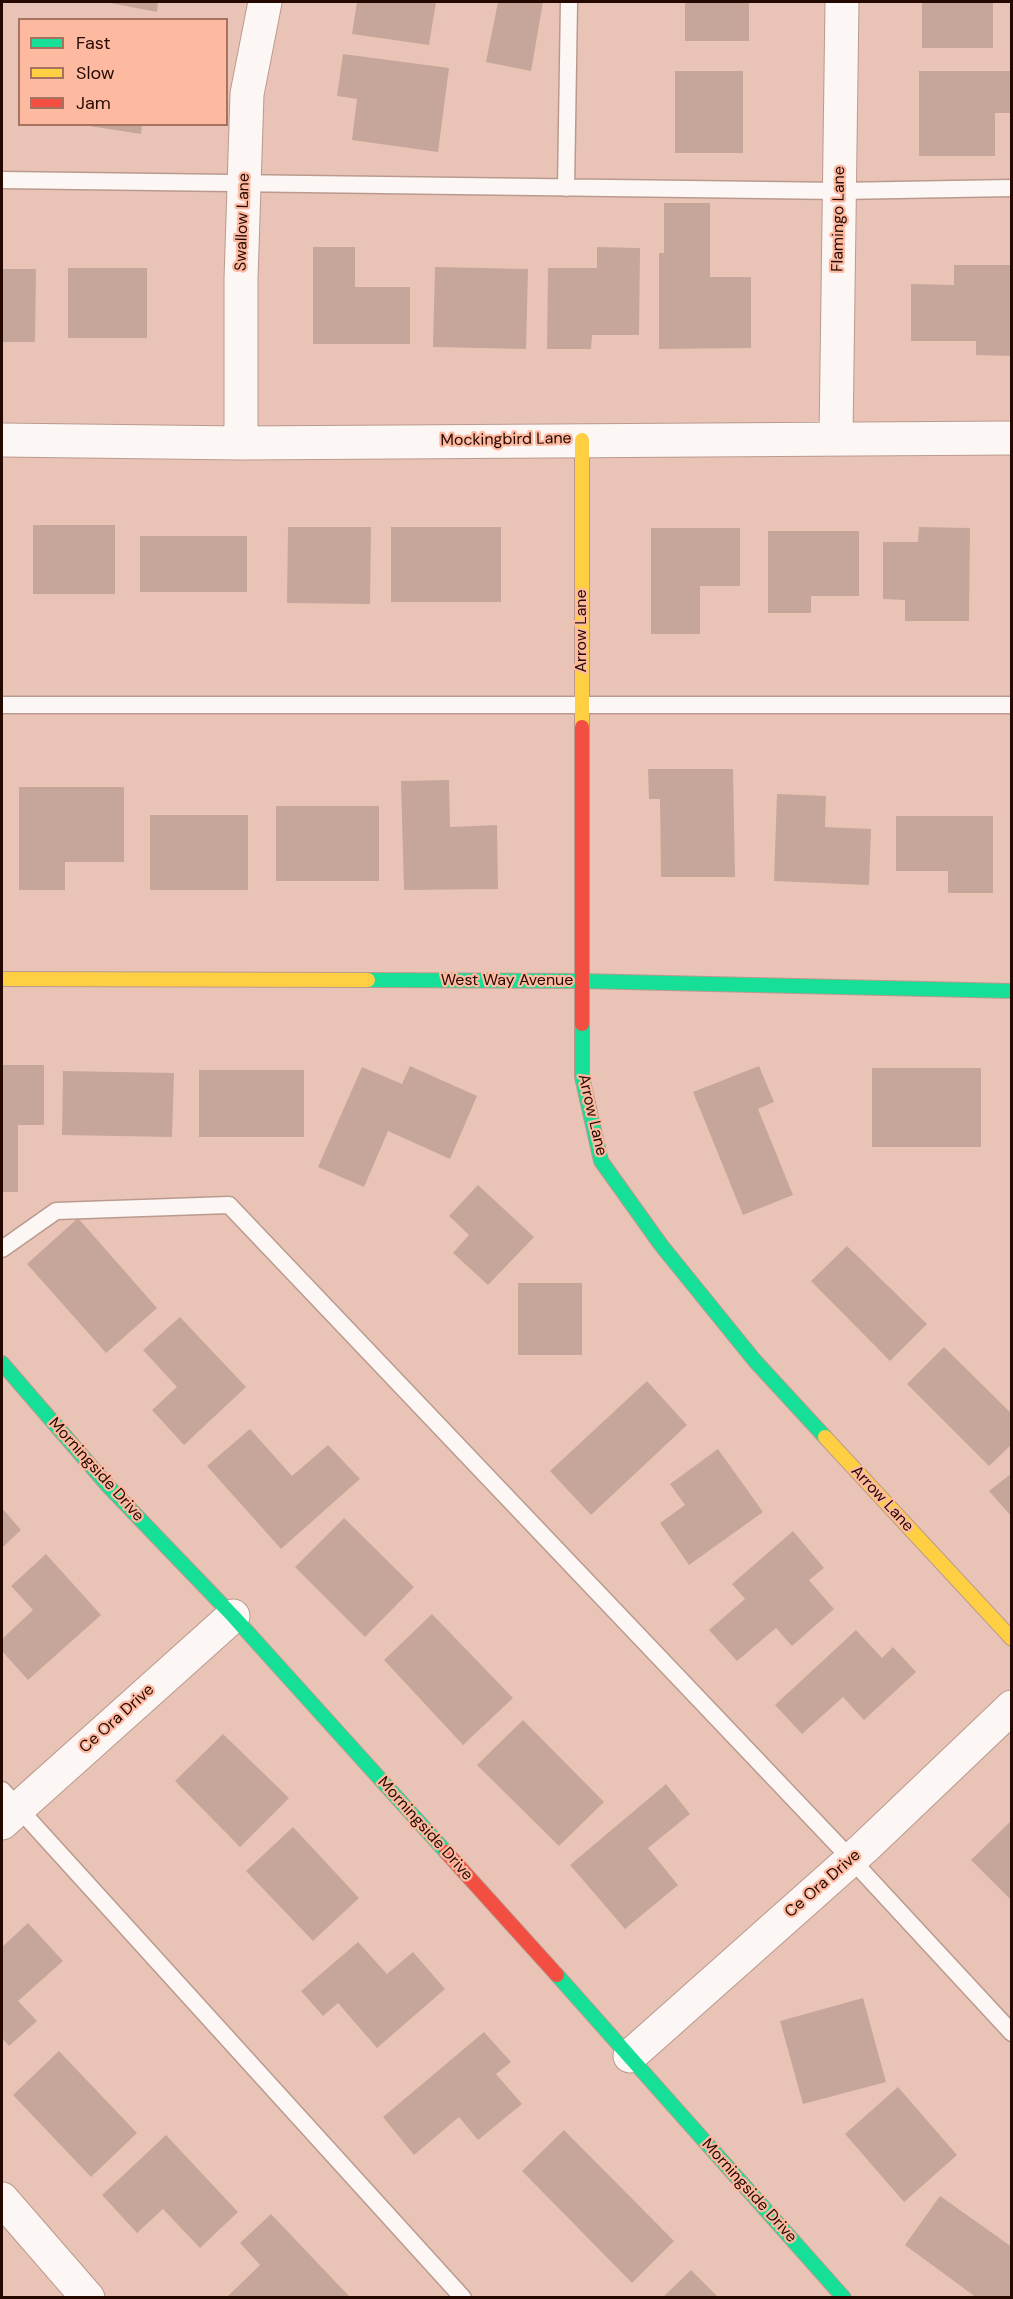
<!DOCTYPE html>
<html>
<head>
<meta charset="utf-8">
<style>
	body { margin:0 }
	#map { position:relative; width:1013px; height:2299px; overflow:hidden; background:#e9c4b6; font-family:"DM Sans",sans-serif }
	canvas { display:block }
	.frame { position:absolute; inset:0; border:3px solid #250800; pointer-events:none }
	.legend { position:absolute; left:18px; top:18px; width:210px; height:108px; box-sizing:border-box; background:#febaa1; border:2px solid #a77361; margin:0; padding:8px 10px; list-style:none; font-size:18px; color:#250800 }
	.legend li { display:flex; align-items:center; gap:12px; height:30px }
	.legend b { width:30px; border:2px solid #a77361 }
</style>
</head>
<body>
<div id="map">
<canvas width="1013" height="2299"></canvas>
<div class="frame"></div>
<ul class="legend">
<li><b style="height:8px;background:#16e098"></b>Fast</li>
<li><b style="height:8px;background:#ffcf43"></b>Slow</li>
<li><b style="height:8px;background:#f24e42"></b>Jam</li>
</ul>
</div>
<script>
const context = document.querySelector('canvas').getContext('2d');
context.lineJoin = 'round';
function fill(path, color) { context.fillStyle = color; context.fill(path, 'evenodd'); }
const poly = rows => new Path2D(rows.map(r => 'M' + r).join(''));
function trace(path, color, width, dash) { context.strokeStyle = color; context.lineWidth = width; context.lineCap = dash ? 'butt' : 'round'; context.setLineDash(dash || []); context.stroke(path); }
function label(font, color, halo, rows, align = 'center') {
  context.font = font + ' "DM Sans",sans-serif'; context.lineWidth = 4.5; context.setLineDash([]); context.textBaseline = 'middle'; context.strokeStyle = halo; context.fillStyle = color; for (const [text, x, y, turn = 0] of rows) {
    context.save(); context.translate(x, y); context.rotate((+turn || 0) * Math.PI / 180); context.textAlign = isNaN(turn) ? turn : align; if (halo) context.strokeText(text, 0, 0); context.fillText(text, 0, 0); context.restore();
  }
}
const building = poly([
	[105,2,158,2,157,12],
	[357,2,436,2,429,45,352,34],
	[498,2,543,2,531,71,486,62],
	[685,2,749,2,749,41,685,41],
	[922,2,993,2,993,48,922,48],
	[343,54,449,68,438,152,352,140,357,99,337,96],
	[675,71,743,71,743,153,675,153],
	[919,71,1012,71,1012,113,995,113,995,156,919,156],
	[76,124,142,124,141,134],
	[664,203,710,203,710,277,751,277,751,348,659,349,659,253,664,253],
	[313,247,355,247,355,287,410,287,410,344,313,344],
	[597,247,640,248,639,335,592,335,591,349,547,349,548,268,597,268],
	[954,265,1012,265,1012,356,976,355,976,341,911,341,911,284,954,285],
	[435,267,528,269,526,349,433,347],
	[68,268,147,268,147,338,68,338],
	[2,269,36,269,35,342,2,342],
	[33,525,115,525,115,594,33,594],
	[288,527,371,527,370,604,287,603],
	[391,527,501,527,501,602,391,602],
	[919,527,970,528,969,621,905,621,905,600,883,599,883,542,918,542],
	[651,528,740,528,740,586,700,586,700,634,651,634],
	[768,531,859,531,859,596,811,596,811,613,768,613],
	[140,536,247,536,247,592,140,592],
	[648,769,733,769,735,877,661,877,660,799,649,799],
	[449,780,450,827,497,825,498,889,404,890,401,781],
	[19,787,124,787,124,862,65,862,65,890,19,890],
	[777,794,826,796,825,827,871,829,869,885,774,881],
	[276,806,379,806,379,881,276,881],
	[150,815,248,815,248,890,150,890],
	[896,816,993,816,993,893,948,893,948,871,896,871],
	[2,1065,44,1065,44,1125,18,1125,18,1192,2,1192],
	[410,1066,477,1096,450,1159,388,1131,364,1187,318,1167,362,1067,402,1084],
	[759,1066,774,1102,758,1109,793,1195,743,1215,693,1092],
	[872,1068,981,1068,981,1147,872,1147],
	[199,1070,304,1070,304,1137,199,1137],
	[63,1071,174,1073,172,1137,62,1135],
	[478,1185,534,1237,488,1285,453,1253,469,1235,449,1216],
	[78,1218,157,1308,106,1353,27,1264],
	[847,1246,927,1324,890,1361,811,1281],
	[518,1283,582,1283,582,1355,518,1355],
	[180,1317,246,1387,184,1445,152,1410,177,1387,143,1350],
	[944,1347,1012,1414,1012,1444,989,1466,907,1384],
	[647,1381,687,1425,591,1515,550,1471],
	[250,1429,292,1476,328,1445,360,1479,281,1549,207,1466],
	[718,1449,763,1512,689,1565,660,1523,685,1505,670,1484],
	[1012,1473,1012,1517,989,1491],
	[2,1508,21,1530,2,1548],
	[344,1518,414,1587,365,1637,295,1567],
	[793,1531,824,1568,809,1580,834,1609,792,1646,776,1628,737,1661,709,1630,745,1599,732,1584],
	[46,1554,101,1615,28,1680,2,1651,2,1639,33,1610,11,1586],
	[432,1614,513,1698,463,1745,384,1660],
	[856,1630,882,1658,893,1647,916,1672,864,1720,843,1697,802,1734,775,1705],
	[523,1720,604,1802,559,1846,477,1765],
	[223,1734,289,1798,240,1847,175,1781],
	[666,1784,690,1814,648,1848,678,1885,625,1929,570,1865],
	[1012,1820,1012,1901,971,1860],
	[293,1827,359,1898,313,1941,246,1871],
	[28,1923,63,1961,18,2001,37,2021,9,2046,2,2038,2,1947],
	[358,1942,387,1974,413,1952,445,1989,377,2048,338,2003,323,2016,301,1991],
	[863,1998,886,2082,803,2104,780,2021],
	[484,2032,511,2062,496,2074,522,2104,478,2140,459,2117,414,2155,383,2117],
	[59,2051,137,2133,91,2177,13,2095],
	[898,2087,957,2155,904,2202,845,2134],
	[564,2130,674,2241,632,2283,522,2171],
	[166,2135,238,2212,200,2248,163,2209,137,2233,102,2195],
	[940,2196,1012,2247,1012,2298,977,2298,905,2245],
	[271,2214,349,2296,348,2298,226,2298,260,2265,240,2243],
	[691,2270,719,2298,662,2298]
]);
const lane = poly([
	[2,180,839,191,1012,188],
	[566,188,569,2],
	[2,705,1012,705],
	[2,1249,56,1211,229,1205,851,1859,1012,2033],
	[2,1790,463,2298]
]);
const street = poly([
	[836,437,842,2],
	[2,440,241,443,1012,438],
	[241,443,241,279,247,94,265,2],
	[2,1823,233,1616],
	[630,2056,864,1848,1012,1707],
	[2,2199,88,2298]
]);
const fast = poly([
	[368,980,581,981,1012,991],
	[582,1024,582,1077,601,1161,661,1245,755,1361,825,1437],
	[2,1363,109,1487,233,1616,446,1852],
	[557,1975,844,2298]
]);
const slow = poly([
	[582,440,582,727],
	[2,979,368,980],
	[825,1437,1012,1639]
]);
const jam = poly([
	[582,727,582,1024],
	[446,1852,557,1975]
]);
const streetNames = [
	["Flamingo Lane",839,219,-89],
	["Swallow Lane",243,222,-88],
	["Mockingbird Lane",506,440,-1],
	["Arrow Lane",582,631,-90],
	["West Way Avenue",507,981],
	["Arrow Lane",592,1115,77],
	["Morningside Drive",96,1470,48],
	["Arrow Lane",882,1499,47],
	["Ce Ora Drive",117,1719,-42],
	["Morningside Drive",425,1829,48],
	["Ce Ora Drive",823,1884,-41],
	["Morningside Drive",749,2191,48]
];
fill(building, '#c6a69a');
trace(lane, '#ba9a8e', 19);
trace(street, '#ba9a8e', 35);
trace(fast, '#ba9a8e', 16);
trace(slow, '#ba9a8e', 16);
trace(jam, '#ba9a8e', 16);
trace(lane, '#fcf6f4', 16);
trace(street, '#fcf6f4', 33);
trace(fast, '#16e098', 14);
trace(slow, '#ffcf43', 14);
trace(jam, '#f24e42', 14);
label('16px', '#250800', '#febaa1', streetNames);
</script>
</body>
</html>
